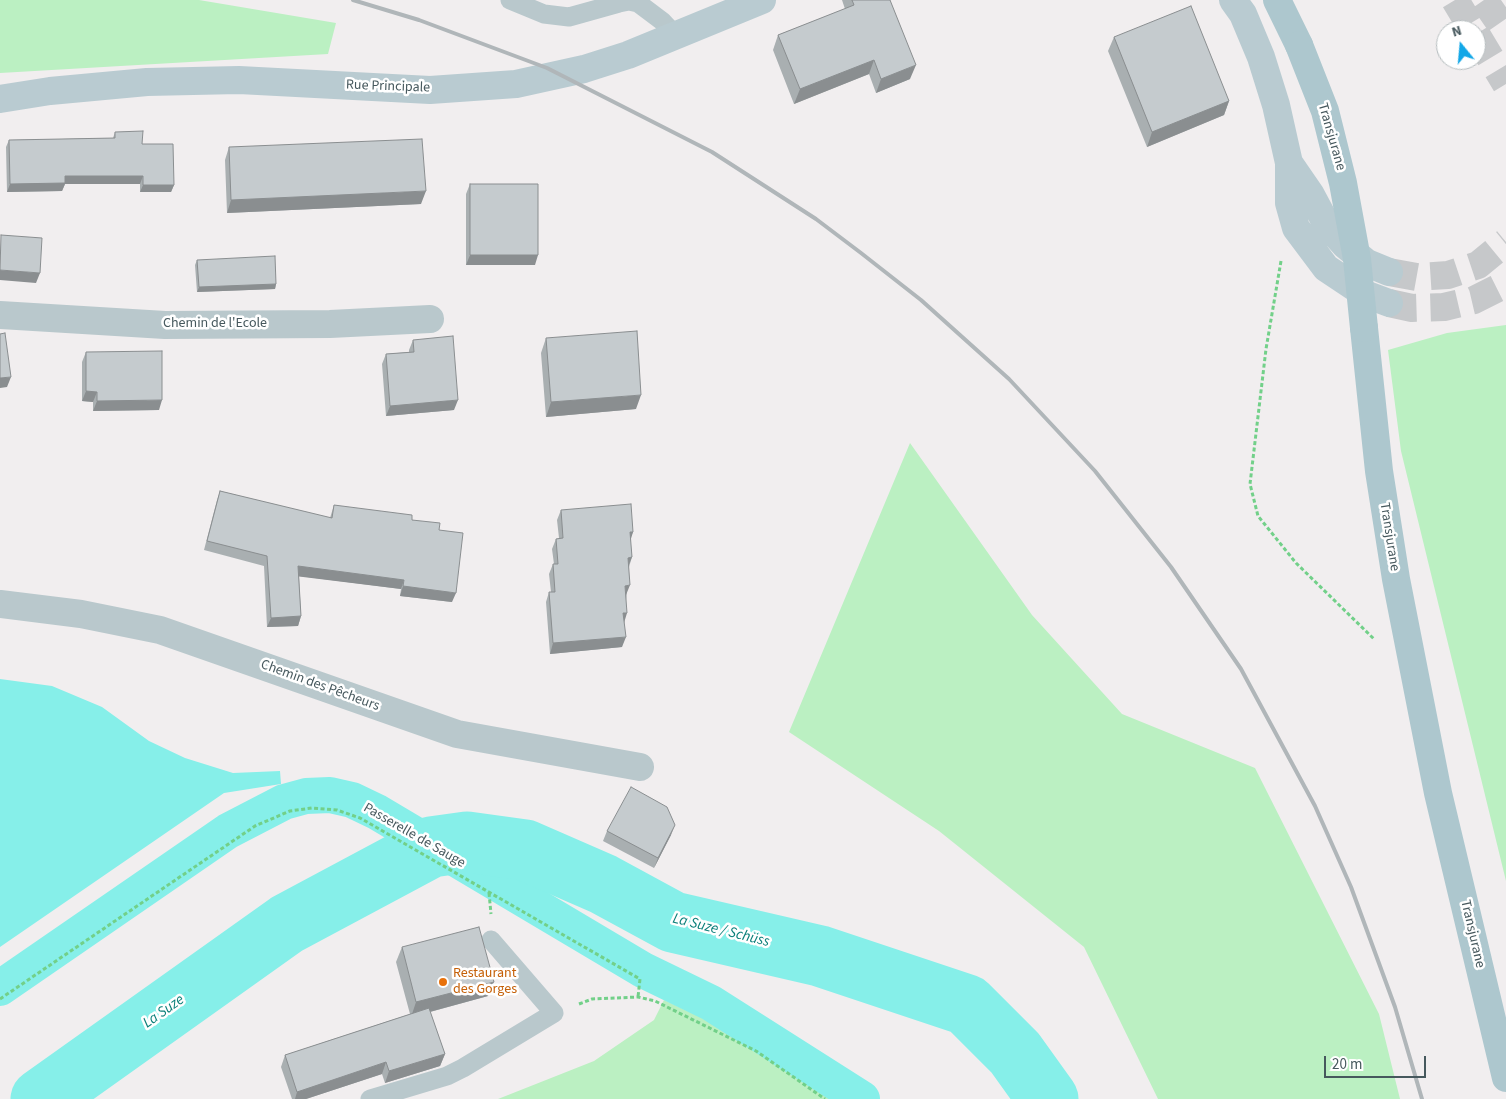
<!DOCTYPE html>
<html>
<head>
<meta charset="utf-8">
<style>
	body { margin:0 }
	#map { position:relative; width:1506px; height:1099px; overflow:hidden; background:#f1eeef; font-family:"Source Sans 3",sans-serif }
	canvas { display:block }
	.north { position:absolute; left:1436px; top:20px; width:50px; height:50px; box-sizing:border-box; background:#fff; border:1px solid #b5bcbe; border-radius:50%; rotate:343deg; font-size:14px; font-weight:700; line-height:20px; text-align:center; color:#46585d }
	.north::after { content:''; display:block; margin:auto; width:18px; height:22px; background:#12a7e7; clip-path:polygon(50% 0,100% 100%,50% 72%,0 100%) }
	.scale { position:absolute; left:1324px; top:1056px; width:102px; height:22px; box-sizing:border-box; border:2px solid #46585d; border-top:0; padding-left:6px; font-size:15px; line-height:18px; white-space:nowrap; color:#46585d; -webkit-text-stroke:4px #fff; paint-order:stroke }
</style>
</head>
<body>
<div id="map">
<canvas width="1506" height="1099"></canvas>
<div class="north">N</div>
<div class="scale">20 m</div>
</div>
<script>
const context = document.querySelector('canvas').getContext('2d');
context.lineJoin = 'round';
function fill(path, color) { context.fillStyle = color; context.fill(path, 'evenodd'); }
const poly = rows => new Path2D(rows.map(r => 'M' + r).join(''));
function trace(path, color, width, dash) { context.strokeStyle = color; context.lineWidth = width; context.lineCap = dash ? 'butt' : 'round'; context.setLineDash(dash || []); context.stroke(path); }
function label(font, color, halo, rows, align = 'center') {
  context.font = font + ' "Source Sans 3",sans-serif'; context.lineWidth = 5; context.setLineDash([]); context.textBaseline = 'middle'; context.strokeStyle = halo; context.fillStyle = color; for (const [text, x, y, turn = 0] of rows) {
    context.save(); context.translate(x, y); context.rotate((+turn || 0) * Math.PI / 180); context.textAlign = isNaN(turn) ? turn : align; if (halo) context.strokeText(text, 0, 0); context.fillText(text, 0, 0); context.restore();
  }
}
const green = poly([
	[0,0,199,0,336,23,328,54,0,73],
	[1506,325,1506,881,1401,451,1388,350,1447,333],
	[910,443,1032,615,1122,714,1255,768,1379,1014,1400,1099,1158,1099,1084,947,939,831,789,732],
	[664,1000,700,1017,845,1099,498,1099,594,1061,654,1020]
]);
const water = poly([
	[0,679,52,686,102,707,149,741,185,758,233,773,280,771,281,784,224,793,0,947]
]);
const canal = poly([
	[0,988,228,831,284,802,306,796,330,795,352,800,377,812,643,970,711,1003,862,1099]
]);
const river = poly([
	[41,1099,287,924,431,847,467,842,525,850,603,884,673,922,820,956,967,1005,1015,1053,1048,1099]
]);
const secondaryTunnel = poly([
	[1455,0,1473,30],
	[1484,0,1506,32],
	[1476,34,1506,84],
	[1389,272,1417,277,1448,275,1478,265,1506,242],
	[1389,303,1412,308,1444,307,1474,300,1506,284]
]);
const path = poly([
	[1281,261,1266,349,1250,484,1258,516,1296,563,1374,639],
	[489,893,491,914],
	[0,999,255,826,290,811,312,808,337,810,360,818,640,979,638,997],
	[579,1004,592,999,638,997,655,1001,756,1051,825,1099]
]);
const lane = poly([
	[510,0,544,14,569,17,619,3,629,1,638,3,662,21,676,36],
	[370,1099,447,1076,463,1068,554,1013,491,940]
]);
const street = poly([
	[0,315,165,325,330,324,430,319],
	[0,604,81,614,160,630,457,734,640,767]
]);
const secondary = poly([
	[1233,0,1243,14,1261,57,1276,105,1289,163,1289,203,1296,228,1326,268,1365,294,1389,303],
	[0,99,50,91,147,82,239,80,430,90,516,84,584,69,628,55,762,0],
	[1289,163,1311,195,1327,225,1345,245,1367,263,1389,272]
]);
const primary = poly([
	[1277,0,1299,45],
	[1364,328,1379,471,1396,579,1438,793,1506,1078]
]);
const rail = poly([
	[353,0,419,20,547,68,712,152,816,219,861,253,921,300,1009,379,1095,471,1171,567,1241,669,1315,806,1351,887,1395,1007,1422,1099]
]);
const primaryBridge = poly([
	[1299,45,1325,111,1343,183,1357,259,1364,328]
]);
const wall = poly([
	[842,0,890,0,910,79,876,93,869,74,794,104,773,50,778,35,845,9],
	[1114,37,1229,101,1224,115,1147,147,1108,51],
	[115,132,142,144,174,185,171,192,140,192,140,184,65,184,62,191,7,192,6,147,9,140,113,138],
	[229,147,421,204,227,213,225,160],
	[470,184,535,265,466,265,466,194],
	[197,260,276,284,275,289,197,292,195,265],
	[546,338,636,409,546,417,541,353],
	[413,340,454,410,386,416,382,364,386,354,409,352,409,350],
	[86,352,159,410,93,411,93,402,82,401,82,362],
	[220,491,330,518,334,505,412,520,439,530,452,602,400,596,401,589,299,576,301,616,298,626,267,627,264,566,204,550,217,500],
	[561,510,633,532,630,539,632,557,629,567,622,647,550,654,546,602,549,592,551,592,549,574,553,564,554,564,552,549,556,539,559,538,557,520],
	[607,831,671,835,654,868,603,841],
	[402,947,488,996,430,1012,445,1054,440,1066,385,1083,382,1074,306,1099,292,1099,281,1067,285,1055,410,1014,396,962]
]);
const shadedWall = poly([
	[874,60,869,74,794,104,800,89],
	[916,65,910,79,876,93,881,79],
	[1229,101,1224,115,1147,147,1152,132],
	[65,176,143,176,140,184,65,184,62,191,7,192,10,184],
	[143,185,174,185,171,192,140,192],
	[426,191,421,204,227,213,231,200],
	[470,255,538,255,535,265,466,265],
	[0,270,40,273,36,283,0,280],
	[276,284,275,289,197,292,199,287],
	[11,377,7,387,0,388,0,378],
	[86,391,97,392,93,402,82,401],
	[641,395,636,409,546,417,551,402],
	[162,400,159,410,93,411,97,401],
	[458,400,454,410,386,416,390,406],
	[630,532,633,532,630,542],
	[632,557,628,567,628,558],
	[298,566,404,580,401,589,295,576],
	[630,585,626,595,625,586],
	[403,586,456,593,452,602,400,596],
	[623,613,627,613,624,623],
	[301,616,298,626,267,627,271,618],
	[626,637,622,647,550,654,553,643],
	[675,825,671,835,654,868,658,858],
	[494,982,488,996,411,1017,416,1002],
	[445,1054,440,1066,385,1083,389,1071],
	[386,1062,382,1074,306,1099,295,1099,297,1092]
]);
const building = poly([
	[852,0,890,0,916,65,881,79,874,60,800,89,778,35,854,5,852,0],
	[1191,6,1229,101,1152,132,1114,37,1191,6],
	[143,131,142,144,173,144,174,185,143,185,143,176,65,176,65,183,10,184,9,140,115,138,115,132,143,131],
	[422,139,426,191,231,200,229,147,422,139],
	[470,184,538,184,538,255,470,255,470,184],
	[1,235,42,238,40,273,0,270,1,235],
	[275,256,276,284,199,287,197,260,275,256],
	[637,331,641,395,551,402,546,338,637,331],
	[5,333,11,377,0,378,0,334,5,333],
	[453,336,458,400,390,406,386,354,414,352,413,340,453,336],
	[162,351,162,400,97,401,97,392,86,391,86,352,162,351],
	[220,491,332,518,334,505,412,515,412,520,440,523,439,530,463,533,456,593,403,586,404,580,298,566,301,616,271,618,267,556,207,541,220,491],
	[631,504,633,532,630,532,632,557,628,558,630,585,625,586,627,613,623,613,626,637,553,643,549,592,555,592,553,564,558,564,556,539,563,538,561,510,631,504],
	[631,787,667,807,675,825,658,858,607,831,631,787],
	[479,927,494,982,416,1002,402,947,479,927],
	[429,1008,445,1054,389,1071,386,1062,297,1092,285,1055,429,1008]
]);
const markers = [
	[443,982,5,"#e8710a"]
];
const streetNames = [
	["Rue Principale",388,87,2],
	["Transjurane",1331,137,74],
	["Chemin de l'Ecole",215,324],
	["Transjurane",1389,537,81],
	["Chemin des Pêcheurs",320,686,20],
	["Passerelle de Sauge",414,836,30],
	["Transjurane",1472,934,77]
];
const foodNames = [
	["Restaurant",453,974],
	["des Gorges",453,990]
];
const waterNames = [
	["La Suze / Schüss",721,931,14],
	["La Suze",164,1012,-35]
];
fill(green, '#bbf0c2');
fill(water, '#86efe9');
trace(canal, '#86efe9', 36);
trace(river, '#86efe9', 61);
trace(secondaryTunnel, '#c6c8ca', 28, [28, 14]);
trace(path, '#72d089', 3, [4, 2.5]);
trace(lane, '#b9c8cc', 19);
trace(street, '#b9c8cc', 28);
trace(secondary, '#b9cbd1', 28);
trace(primary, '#adc7ce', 28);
trace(rail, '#b0b6b9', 4);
trace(primaryBridge, '#adc7ce', 28);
fill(wall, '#a9afb1');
fill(shadedWall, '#8a8e90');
fill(building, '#c5cbce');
trace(building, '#8a8e90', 1);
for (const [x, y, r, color] of markers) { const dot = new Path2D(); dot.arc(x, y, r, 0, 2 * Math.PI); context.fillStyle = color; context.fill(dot); trace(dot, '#fff', 2); }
label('14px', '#46585d', '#fff', streetNames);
label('14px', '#c56008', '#fff', foodNames, 'left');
label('italic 15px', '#0a7f79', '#fff', waterNames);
</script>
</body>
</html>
